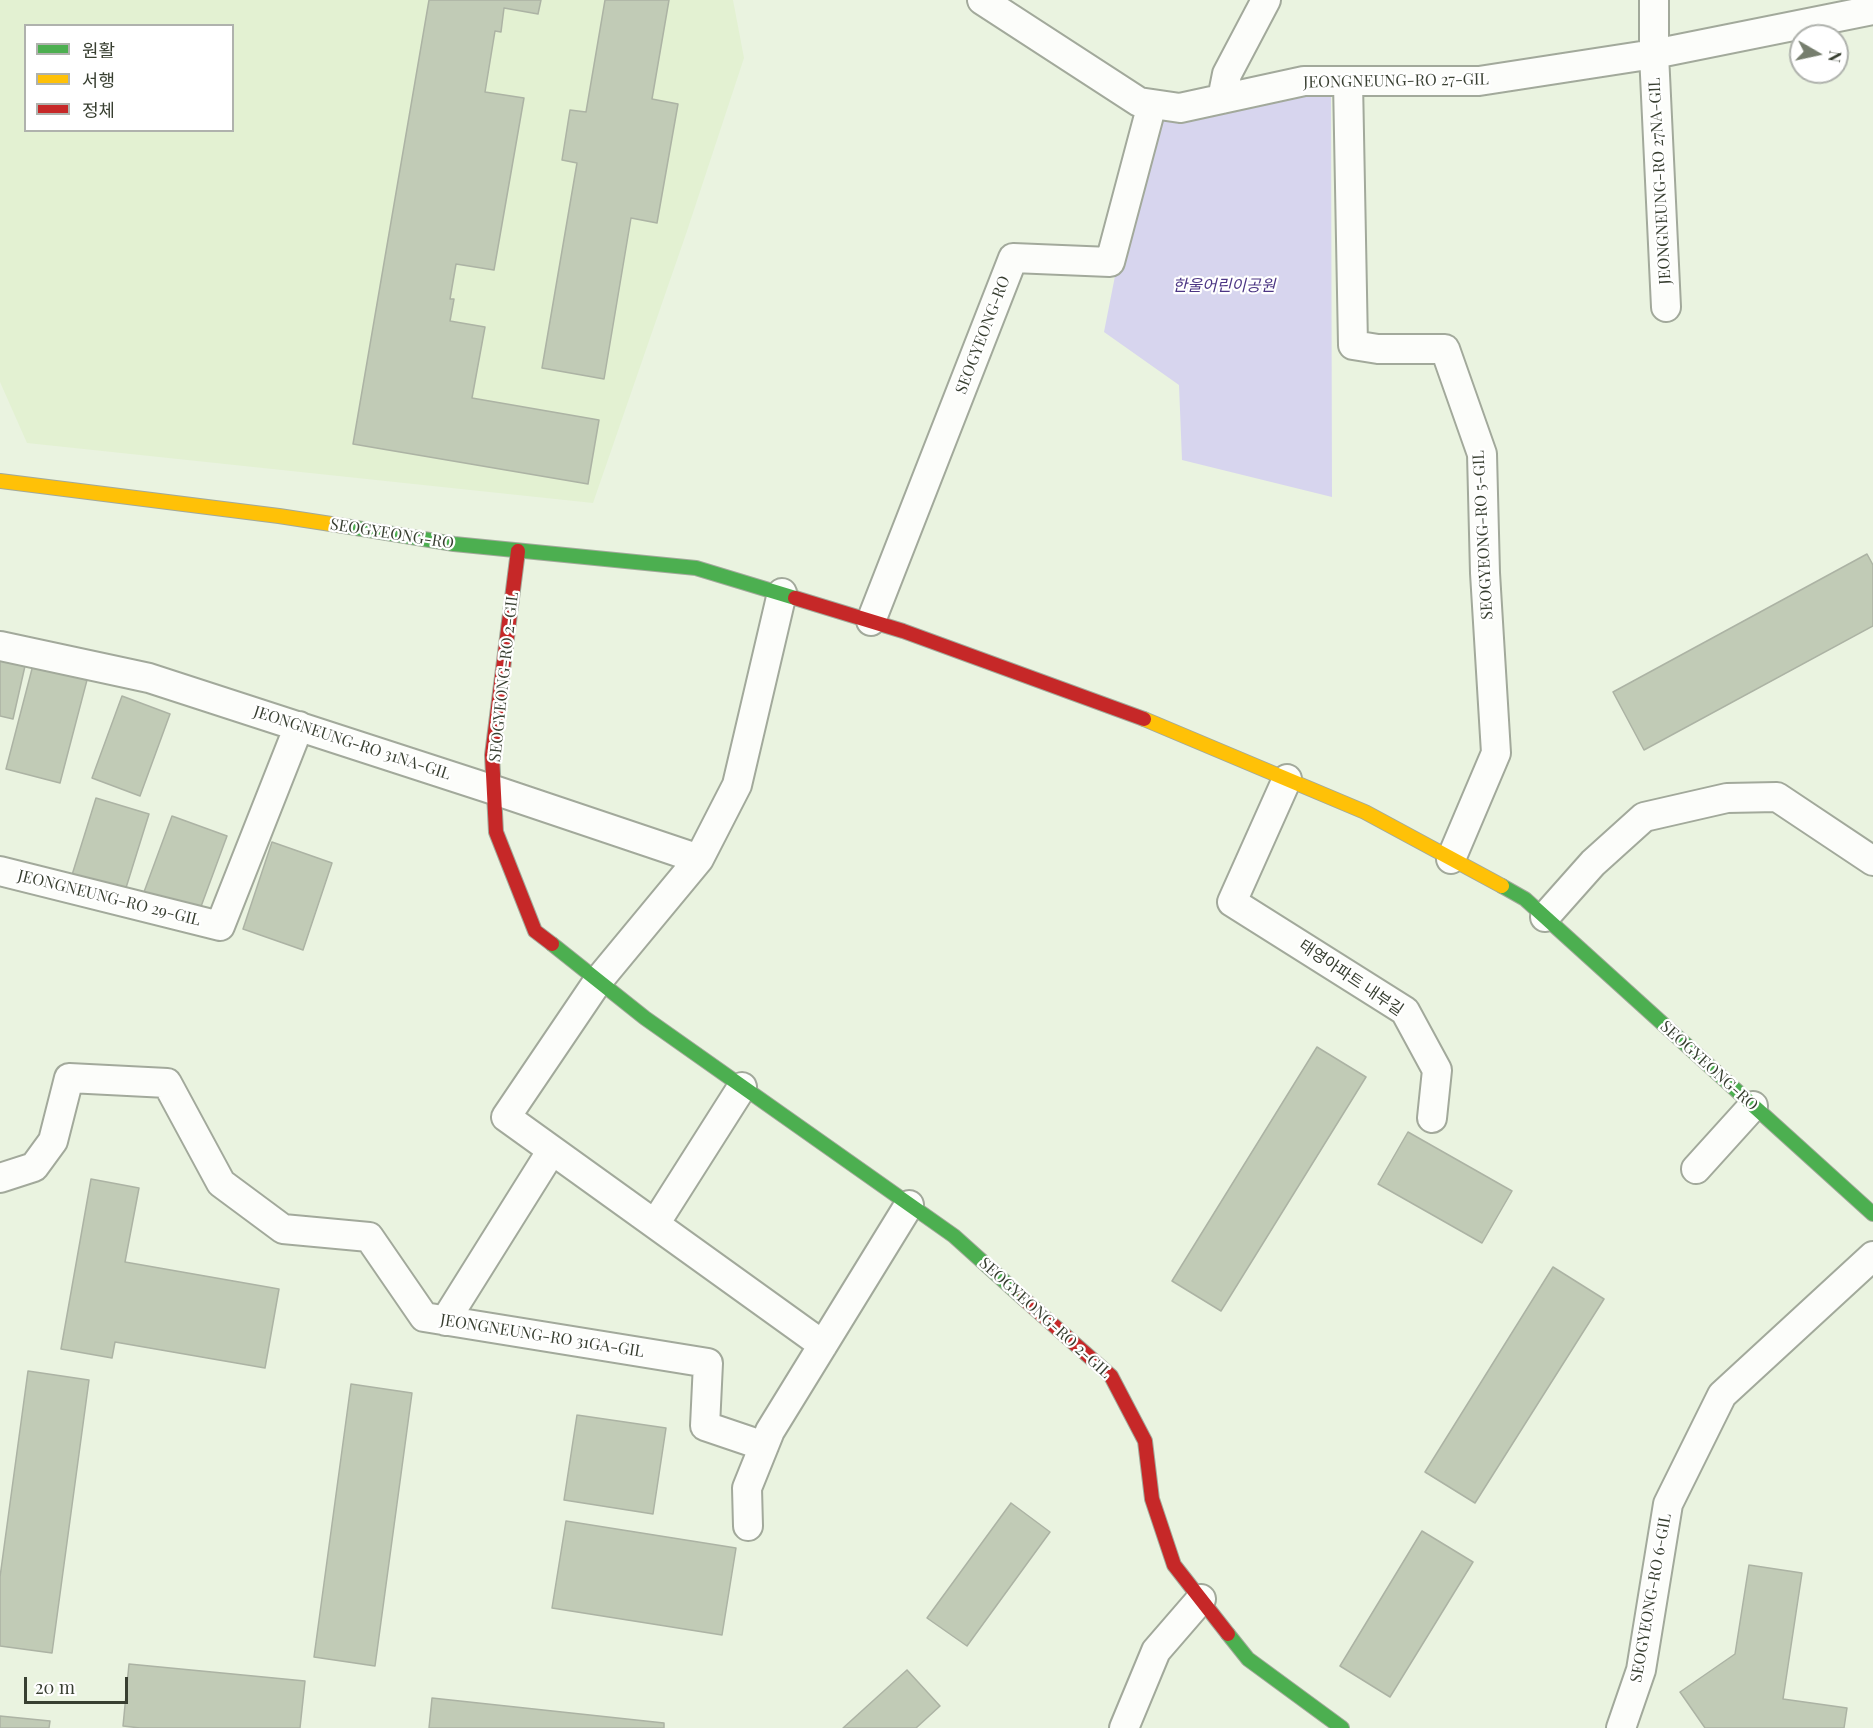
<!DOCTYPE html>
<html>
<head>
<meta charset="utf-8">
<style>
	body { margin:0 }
	#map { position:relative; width:1873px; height:1728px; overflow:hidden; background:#eaf3e0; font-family:"Playfair Display","Noto Sans KR",serif }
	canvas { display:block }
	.legend { position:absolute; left:24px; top:24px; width:210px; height:108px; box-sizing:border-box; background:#fff; border:2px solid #afb2ad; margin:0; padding:8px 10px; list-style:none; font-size:18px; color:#383f31 }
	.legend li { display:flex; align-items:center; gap:12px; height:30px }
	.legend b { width:30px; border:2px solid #afb2ad }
	.north { position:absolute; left:1789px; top:24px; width:60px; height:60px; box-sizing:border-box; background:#fff; border:2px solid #afb2ad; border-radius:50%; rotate:99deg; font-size:16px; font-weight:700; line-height:24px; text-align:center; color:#383f31 }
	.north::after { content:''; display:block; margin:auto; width:21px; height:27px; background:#767e6e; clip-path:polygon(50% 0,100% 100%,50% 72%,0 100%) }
	.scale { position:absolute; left:24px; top:1677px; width:104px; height:27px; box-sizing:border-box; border:3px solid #383f31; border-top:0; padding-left:8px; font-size:18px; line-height:21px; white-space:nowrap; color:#383f31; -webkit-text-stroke:4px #fff; paint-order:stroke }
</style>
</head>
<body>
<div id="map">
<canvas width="1873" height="1728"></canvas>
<ul class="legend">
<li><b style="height:8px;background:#4caf50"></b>원활</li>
<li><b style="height:8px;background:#ffc107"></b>서행</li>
<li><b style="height:8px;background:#c62828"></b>정체</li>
</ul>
<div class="north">N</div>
<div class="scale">20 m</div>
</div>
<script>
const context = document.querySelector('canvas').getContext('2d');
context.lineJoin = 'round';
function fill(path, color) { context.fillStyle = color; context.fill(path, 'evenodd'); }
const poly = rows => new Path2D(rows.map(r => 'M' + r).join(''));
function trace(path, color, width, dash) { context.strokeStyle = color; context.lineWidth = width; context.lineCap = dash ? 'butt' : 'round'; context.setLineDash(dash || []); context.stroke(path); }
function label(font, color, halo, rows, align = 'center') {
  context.font = font + ' "Playfair Display","Noto Sans KR",serif'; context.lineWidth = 4.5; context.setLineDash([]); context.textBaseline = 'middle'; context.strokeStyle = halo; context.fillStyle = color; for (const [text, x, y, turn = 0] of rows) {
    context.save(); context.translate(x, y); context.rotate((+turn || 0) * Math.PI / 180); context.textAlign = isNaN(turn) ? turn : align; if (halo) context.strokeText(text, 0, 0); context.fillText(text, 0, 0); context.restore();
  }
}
const built = poly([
	[0,0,733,0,744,58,687,231,593,503,27,443,0,382],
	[26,26,232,26,232,130,26,130]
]);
const green = poly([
	[1303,95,1331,96,1332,497,1182,460,1179,385,1104,332,1115,276,1162,118]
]);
const building = poly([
	[429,0,541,0,538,14,504,8,501,32,495,31,485,92,524,98,494,270,456,264,450,299,454,299,450,321,485,327,472,398,599,420,588,484,353,444,429,0],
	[605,0,669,0,652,99,678,104,657,223,631,218,604,379,542,368,577,163,562,160,570,110,586,112,605,0],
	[1867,554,1873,565,1873,626,1644,750,1613,692,1867,554],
	[0,660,25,666,13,719,0,716,0,660],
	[33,665,87,680,60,783,6,769,33,665],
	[122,696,170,714,140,796,92,778,122,696],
	[96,798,149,814,125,891,72,875,96,798],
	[172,816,227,836,199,912,144,892,172,816],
	[272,842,332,863,303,950,243,929,272,842],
	[1317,1047,1366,1077,1221,1311,1172,1281,1317,1047],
	[1408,1132,1512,1191,1482,1243,1378,1184,1408,1132],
	[91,1179,139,1188,125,1262,279,1289,265,1368,115,1342,112,1358,61,1349,91,1179],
	[1553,1267,1604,1299,1475,1503,1425,1472,1553,1267],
	[28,1371,89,1380,52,1653,0,1646,0,1577,28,1371],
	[351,1384,412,1393,375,1666,314,1657,351,1384],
	[577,1415,666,1428,653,1514,564,1500,577,1415],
	[1011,1503,1050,1532,967,1646,927,1618,1011,1503],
	[566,1521,736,1548,722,1635,552,1608,566,1521],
	[1422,1531,1473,1562,1390,1697,1340,1666,1422,1531],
	[1749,1565,1802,1573,1783,1699,1847,1708,1844,1728,1705,1728,1680,1692,1735,1654,1749,1565],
	[129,1664,305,1681,300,1728,140,1728,123,1726,129,1664],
	[907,1670,940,1706,916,1728,843,1728,907,1670],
	[432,1698,664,1723,664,1728,429,1728,432,1698],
	[0,1716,50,1721,49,1728,0,1728,0,1716]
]);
const street = poly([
	[982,0,1139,102,1180,108,1304,81,1479,81,1654,54,1873,10],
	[1654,0,1654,54,1666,307],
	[1348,81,1353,345,1378,349,1445,349,1482,454,1485,573,1496,753,1451,859],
	[1222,99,1227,74,1266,0],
	[782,593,737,785,699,859,598,981,506,1117,823,1345],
	[871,621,1013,258,1110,262,1152,104],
	[0,646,149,678,494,790,699,859],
	[1287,779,1232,902,1405,1011,1437,1070,1432,1118],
	[0,871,220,926,299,726],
	[1545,917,1593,863,1644,817,1727,798,1777,797,1873,861],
	[1696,1169,1753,1106],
	[0,1178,34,1167,53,1141,69,1078,167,1083,221,1183,283,1229,369,1237,424,1317,708,1363,705,1426,764,1446],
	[655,1224,742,1087],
	[445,1321,552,1150],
	[748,1526,747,1488,770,1431,909,1205],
	[1124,1728,1156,1651,1201,1599],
	[1621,1728,1641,1670,1668,1504,1722,1395,1873,1256]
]);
const fast = poly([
	[344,526,454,544,696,568,795,598],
	[1502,886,1525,899,1873,1214],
	[552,944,645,1018,954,1236,1024,1299],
	[1228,1634,1248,1659,1342,1728]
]);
const slow = poly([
	[0,481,279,516,344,526],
	[1144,719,1365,812,1502,886]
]);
const jam = poly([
	[518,551,492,755,496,832,535,931,552,944],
	[795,598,903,631,1144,719],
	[1024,1299,1111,1376,1145,1441,1152,1499,1174,1565,1228,1634]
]);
const streetNames = [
	["JEONGNEUNG-RO 27-GIL",1396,81,-1],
	["JEONGNEUNG-RO 27NA-GIL",1660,181,-93],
	["SEOGYEONG-RO",983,335,-69],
	["SEOGYEONG-RO",392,534,9],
	["SEOGYEONG-RO 5-GIL",1483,535,-93],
	["SEOGYEONG-RO 2-GIL",504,677,-84],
	["JEONGNEUNG-RO 31NA-GIL",352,743,18],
	["JEONGNEUNG-RO 29-GIL",109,898,14],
	["태영아파트 내부길",1351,978,34],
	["SEOGYEONG-RO",1709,1066,42],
	["SEOGYEONG-RO 2-GIL",1045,1318,42],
	["JEONGNEUNG-RO 31GA-GIL",542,1336,9],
	["SEOGYEONG-RO 6-GIL",1651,1598,-80]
];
const parkNames = [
	["한울어린이공원",1224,286]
];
fill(built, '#e3f1d2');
fill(green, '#d7d5ee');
fill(building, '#c1cbb6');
trace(building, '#acb3a4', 1.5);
trace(street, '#a2a99b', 32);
trace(fast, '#a2a99b', 16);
trace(slow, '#a2a99b', 16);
trace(jam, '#a2a99b', 16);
trace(street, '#fcfdfa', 28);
trace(fast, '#4caf50', 14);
trace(slow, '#ffc107', 14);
trace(jam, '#c62828', 14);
label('16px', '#383f31', '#fff', streetNames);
label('italic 16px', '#4c3684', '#fff', parkNames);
</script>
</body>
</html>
